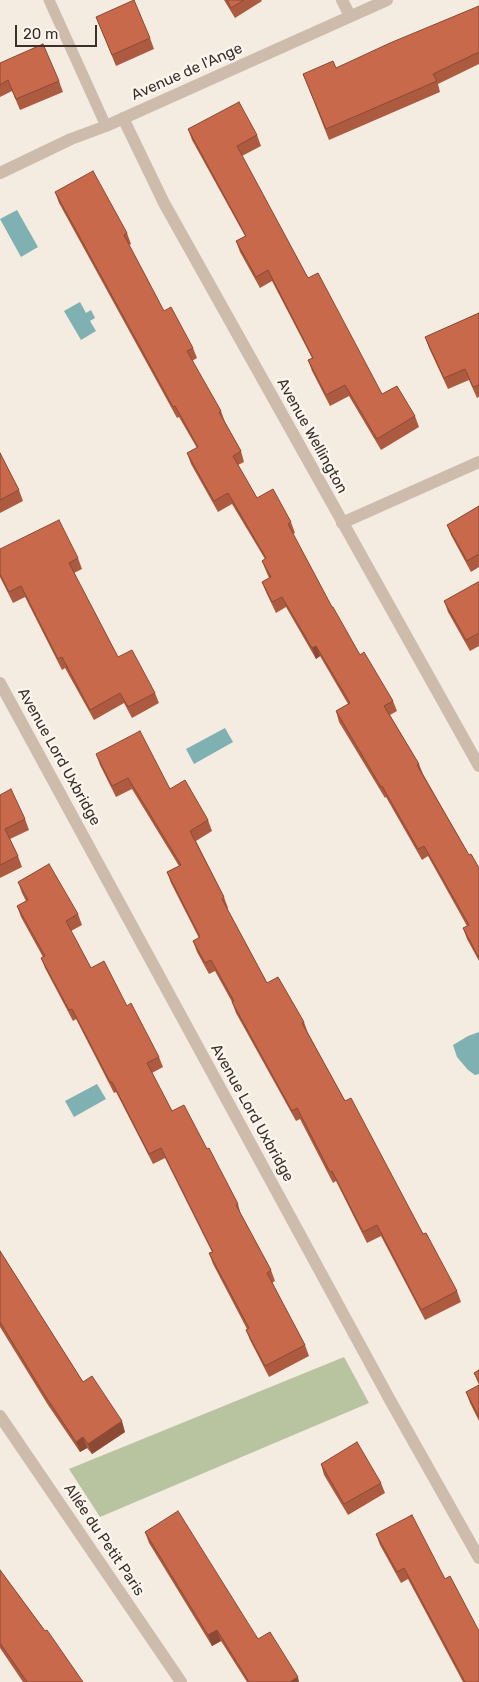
<!DOCTYPE html>
<html>
<head>
<meta charset="utf-8">
<style>
	body { margin:0 }
	#map { position:relative; width:479px; height:1682px; overflow:hidden; background:#f4ebe1; font-family:Rubik,sans-serif }
	canvas { display:block }
	.scale { position:absolute; left:15px; top:25px; width:82px; height:22px; box-sizing:border-box; border:2px solid #3b302b; border-top:0; padding-left:6px; font-size:15px; line-height:18px; white-space:nowrap; color:#3b302b; -webkit-text-stroke:4px #fbf5ee; paint-order:stroke }
</style>
</head>
<body>
<div id="map">
<canvas width="479" height="1682"></canvas>
<div class="scale">20 m</div>
</div>
<script>
const context = document.querySelector('canvas').getContext('2d');
context.lineJoin = 'round';
function fill(path, color) { context.fillStyle = color; context.fill(path, 'evenodd'); }
const poly = rows => new Path2D(rows.map(r => 'M' + r).join(''));
function trace(path, color, width, dash) { context.strokeStyle = color; context.lineWidth = width; context.lineCap = dash ? 'butt' : 'round'; context.setLineDash(dash || []); context.stroke(path); }
function label(font, color, halo, rows, align = 'center') {
  context.font = font + ' Rubik,sans-serif'; context.lineWidth = 5; context.setLineDash([]); context.textBaseline = 'middle'; context.strokeStyle = halo; context.fillStyle = color; for (const [text, x, y, turn = 0] of rows) {
    context.save(); context.translate(x, y); context.rotate((+turn || 0) * Math.PI / 180); context.textAlign = isNaN(turn) ? turn : align; if (halo) context.strokeText(text, 0, 0); context.fillText(text, 0, 0); context.restore();
  }
}
const green = poly([
	[344,1357,369,1403,100,1517,69,1469]
]);
const water = poly([
	[17,210,38,247,21,257,0,219],
	[80,302,86,313,91,310,95,318,90,321,96,331,81,340,64,311],
	[225,728,233,742,194,764,186,749],
	[479,1032,479,1074,475,1075,468,1070,457,1057,453,1045,468,1036],
	[97,1084,106,1099,74,1117,65,1101]
]);
const service = poly([
	[49,0,106,126]
]);
const minor = poly([
	[342,0,350,16],
	[123,118,164,203,479,766],
	[0,173,71,139,106,126,387,0],
	[342,523,479,462],
	[0,683,390,1400,479,1558],
	[0,1416,181,1682]
]);
const wall = poly([
	[224,0,261,0,262,1,235,18],
	[479,6,479,64,438,84,440,92,329,140,303,74,336,68],
	[96,17,150,38,154,49,116,66],
	[0,63,59,81,63,92,20,110,12,91,0,97],
	[188,129,257,135,261,146,242,156,308,278,382,394,415,416,419,427,381,450,349,396,330,406,312,371,308,360,312,358,272,281,260,288,240,252,236,241,245,236,192,140],
	[55,192,127,233,131,244,129,245,164,311,193,348,197,358,192,361,221,411,225,422,241,451,244,462,238,465,257,498,291,522,295,533,293,534,332,607,360,655,393,701,397,711,390,715,419,764,423,774,469,855,479,868,479,961,467,939,463,928,467,926,428,856,422,860,386,797,385,798,339,722,336,711,348,704,320,656,316,659,286,607,276,613,266,592,262,582,269,578,266,571,262,561,265,559,232,504,218,512,191,464,187,453,197,448,179,417,177,418,59,203],
	[479,313,479,397,477,398,469,380,448,389,429,348,425,337],
	[0,453,19,490,23,501,0,513],
	[479,506,479,567,471,572,451,535,447,525],
	[0,549,78,558,82,569,74,573,118,657,155,693,159,703,132,718,124,703,94,720,65,668,62,670,25,597,13,603,0,577],
	[479,584,479,646,470,651,448,612,444,601],
	[96,754,170,789,208,820,212,831,196,841,224,897,228,908,227,909,267,983,304,1022,308,1033,345,1101,457,1291,461,1302,425,1320,381,1236,367,1243,336,1181,333,1183,300,1119,296,1121,236,1013,232,1002,215,971,209,974,197,952,193,941,199,938,171,883,167,872,179,866,132,789,116,797,100,765],
	[0,795,25,819,29,830,10,839,18,856,22,867,0,878],
	[18,882,78,914,82,925,71,931,91,968,127,1006,159,1057,163,1067,152,1073,172,1111,207,1149,238,1204,241,1215,271,1270,275,1281,272,1283,305,1345,309,1356,269,1377,250,1340,246,1330,247,1329,213,1264,209,1253,212,1252,165,1158,153,1164,116,1092,114,1093,76,1019,73,1021,45,968,41,958,43,957,21,917,17,906,26,901,22,893],
	[0,1251,83,1382,125,1432,92,1454,87,1448,80,1452,48,1405,0,1327],
	[479,1370,479,1421,470,1403,466,1392,479,1385,474,1373],
	[321,1464,381,1483,385,1493,348,1515,324,1475],
	[412,1515,479,1682,463,1682,408,1579,401,1583,380,1545,376,1534],
	[145,1532,258,1639,299,1682,247,1682,221,1641,212,1646,149,1543],
	[0,1570,83,1682,23,1682,0,1648]
]);
const shadedWall = poly([
	[316,646,320,656,316,659,312,648],
	[122,1421,125,1432,92,1454,88,1444],
	[83,1437,87,1448,80,1452,76,1442],
	[217,1630,221,1641,212,1646,208,1635],
	[298,1677,299,1682,290,1682]
]);
const building = poly([
	[134,0,150,38,112,55,96,17,134,0],
	[227,0,244,0,231,8,227,0],
	[479,6,479,52,433,74,437,81,326,129,303,74,333,61,336,68,390,43,479,6],
	[43,44,59,81,16,99,8,80,0,85,0,63,43,44],
	[239,102,257,135,237,146,308,278,318,273,382,394,397,386,415,416,377,439,345,385,326,395,308,360,313,358,268,270,256,277,236,241,246,236,188,129,239,102],
	[93,171,127,233,124,235,164,311,171,307,193,348,187,351,221,411,219,412,241,451,233,456,257,498,273,489,291,522,288,524,332,607,333,607,360,655,364,652,393,701,384,706,419,764,417,765,469,855,471,854,479,868,479,958,463,928,469,925,424,846,418,849,382,786,381,787,336,711,350,703,316,646,312,648,282,597,272,602,262,582,271,577,262,561,266,558,228,493,214,501,187,453,198,447,175,406,173,407,55,192,93,171],
	[479,313,479,385,473,387,465,369,444,378,425,337,479,313],
	[0,453,19,490,0,500,0,453],
	[479,506,479,554,467,561,447,525,479,506],
	[59,520,78,558,69,563,118,657,132,650,155,693,128,707,120,693,90,710,62,657,58,659,21,586,9,592,0,574,0,549,59,520],
	[478,582,479,584,479,633,466,640,444,601,478,582],
	[140,731,170,789,185,780,208,820,190,831,224,897,222,899,267,983,278,977,304,1022,302,1023,345,1101,351,1098,423,1234,426,1233,457,1291,421,1310,377,1225,363,1232,332,1171,330,1172,297,1108,292,1111,232,1002,234,1001,211,960,205,963,193,941,200,937,167,872,181,865,128,778,112,786,96,754,140,731],
	[11,789,25,819,5,829,18,856,0,865,0,795,11,789],
	[49,864,78,914,66,921,91,968,104,961,127,1006,131,1003,159,1057,147,1063,172,1111,184,1105,207,1149,209,1148,238,1204,236,1205,271,1270,267,1273,305,1345,265,1366,246,1330,249,1328,209,1253,213,1252,161,1148,149,1154,112,1082,110,1082,72,1009,69,1010,41,958,45,956,17,906,28,900,18,882,49,864],
	[0,1251,83,1382,92,1376,122,1421,88,1444,83,1437,76,1442,44,1394,0,1322,0,1251],
	[479,1370,479,1382,474,1373,479,1370],
	[479,1385,479,1417,466,1392,479,1385],
	[357,1442,381,1483,344,1504,321,1464,357,1442],
	[178,1511,258,1639,270,1632,298,1677,290,1682,249,1682,217,1630,208,1635,145,1532,178,1511],
	[412,1515,445,1579,450,1576,479,1631,479,1682,465,1682,404,1568,397,1572,376,1534,412,1515],
	[0,1570,45,1631,47,1630,83,1682,27,1682,0,1643,0,1570]
]);
const streetNames = [
	["Avenue de l'Ange",187,72,-24],
	["Avenue Wellington",312,436,61],
	["Avenue Lord Uxbridge",59,757,61],
	["Avenue Lord Uxbridge",252,1113,61],
	["Allée du Petit Paris",104,1540,56]
];
fill(green, '#b8c4a0');
fill(water, '#7fb0b2');
trace(service, '#cdbbac', 11);
trace(minor, '#cdbbac', 12);
fill(wall, '#ac5a40');
fill(shadedWall, '#8c4a34');
fill(building, '#c8694b');
trace(building, '#8c4a34', 1);
label('15px', '#3b302b', '#fbf5ee', streetNames);
</script>
</body>
</html>
